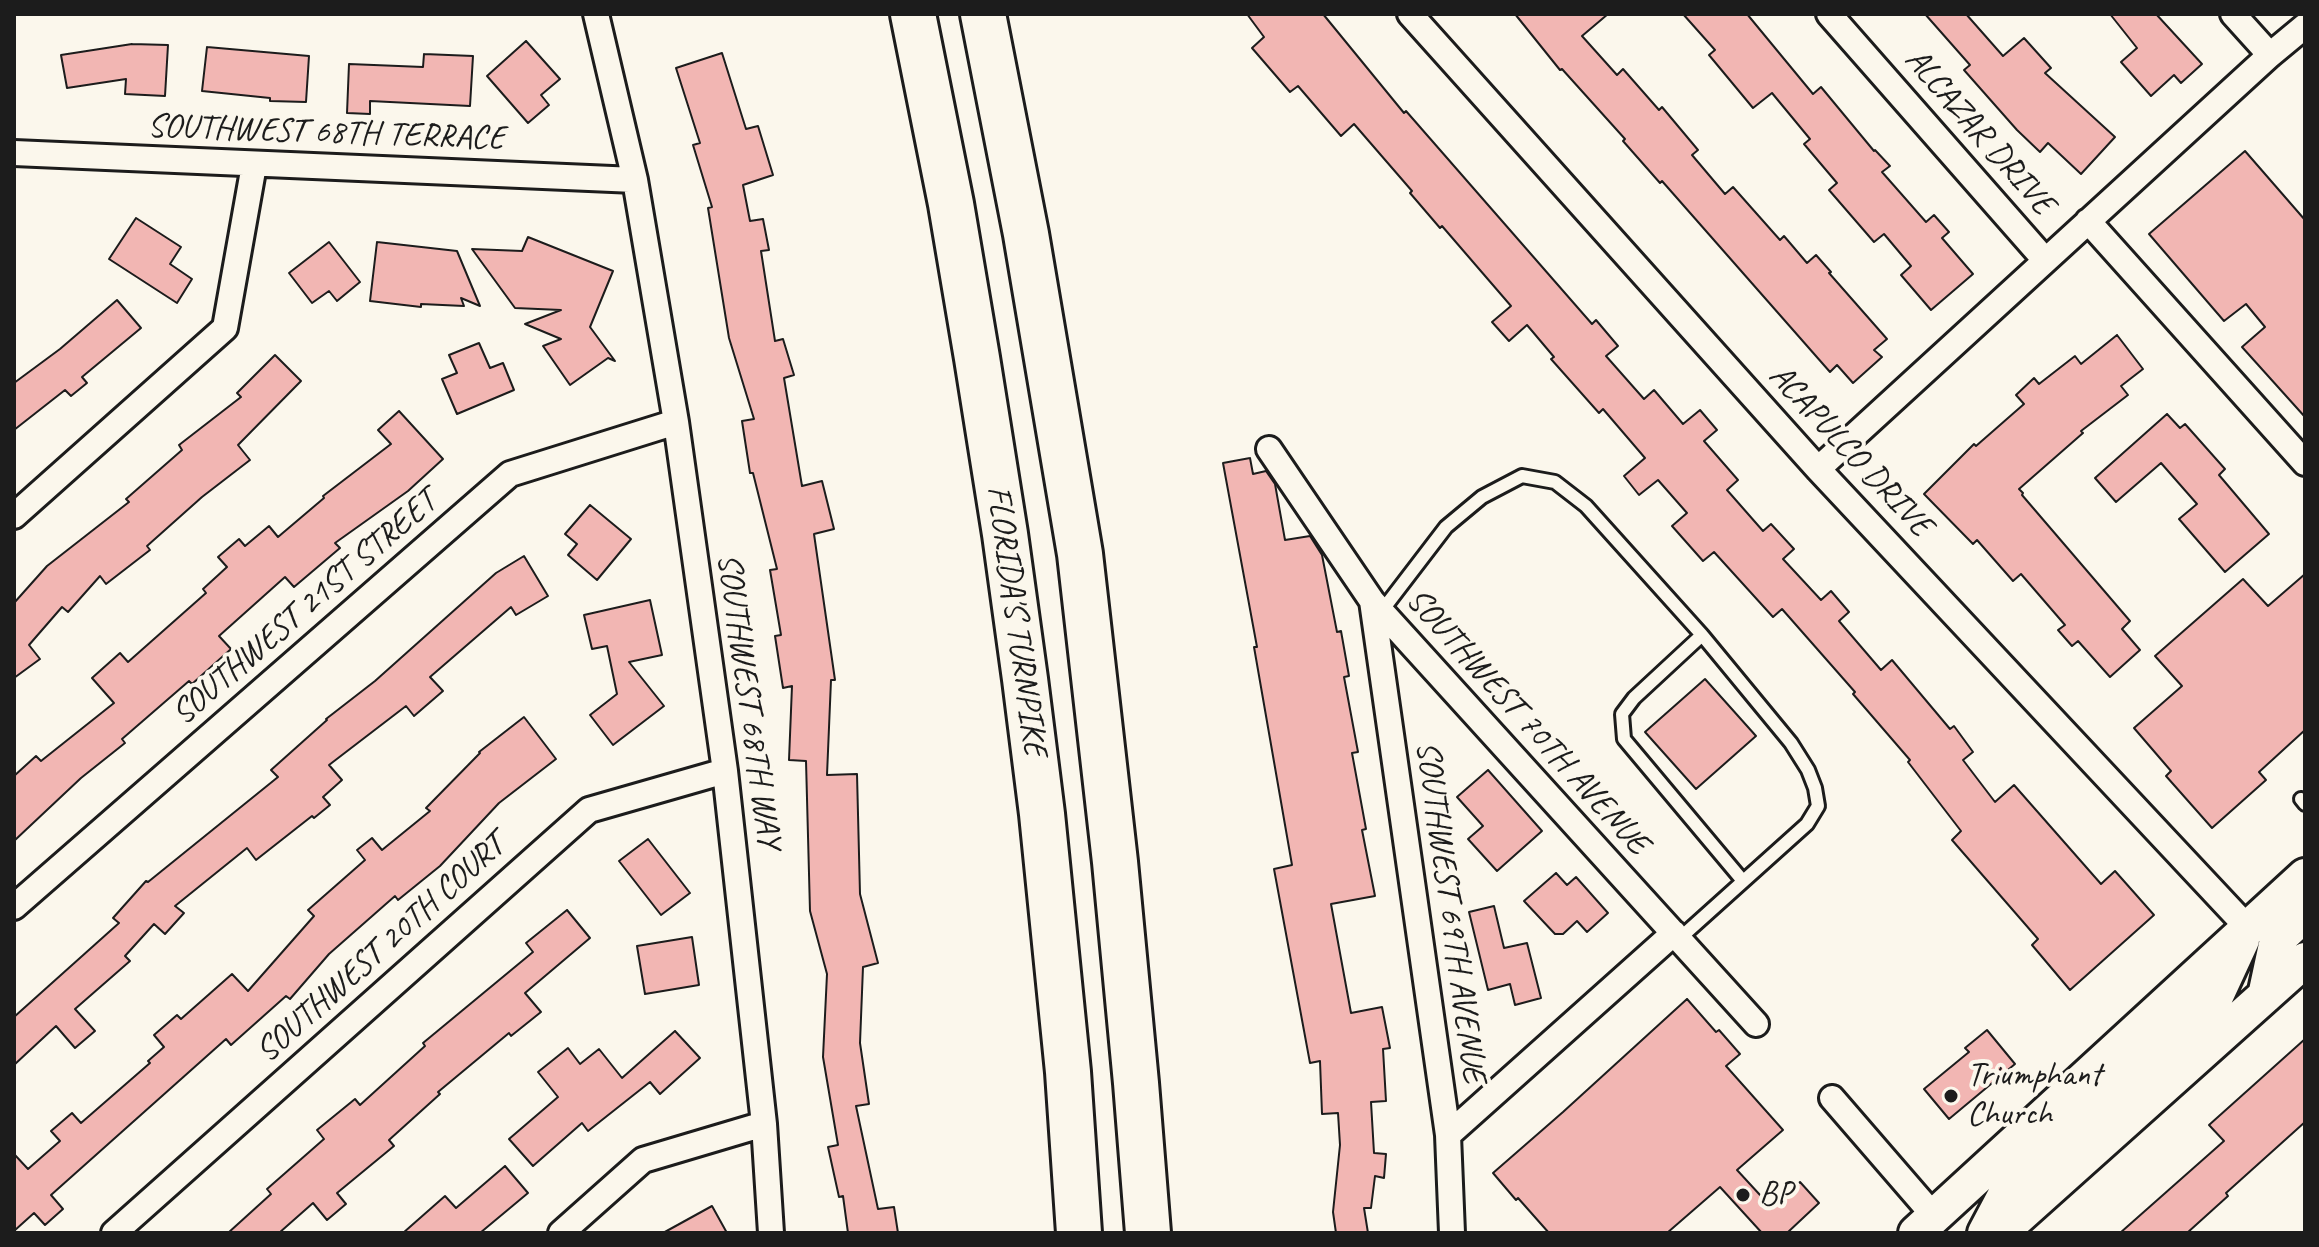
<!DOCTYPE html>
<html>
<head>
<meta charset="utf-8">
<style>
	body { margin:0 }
	#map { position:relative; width:2319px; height:1247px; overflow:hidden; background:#fbf7ec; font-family:Caveat,sans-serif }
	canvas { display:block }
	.frame { position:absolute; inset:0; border:16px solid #1c1c1c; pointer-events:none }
</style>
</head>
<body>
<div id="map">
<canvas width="2319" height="1247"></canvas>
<div class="frame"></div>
</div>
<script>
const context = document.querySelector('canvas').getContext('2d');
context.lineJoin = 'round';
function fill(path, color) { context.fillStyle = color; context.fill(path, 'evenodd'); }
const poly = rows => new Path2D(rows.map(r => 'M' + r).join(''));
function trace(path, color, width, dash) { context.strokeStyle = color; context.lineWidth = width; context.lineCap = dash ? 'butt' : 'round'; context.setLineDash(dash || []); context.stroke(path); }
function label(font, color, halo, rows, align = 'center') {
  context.font = font + ' Caveat,sans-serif'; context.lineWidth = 8; context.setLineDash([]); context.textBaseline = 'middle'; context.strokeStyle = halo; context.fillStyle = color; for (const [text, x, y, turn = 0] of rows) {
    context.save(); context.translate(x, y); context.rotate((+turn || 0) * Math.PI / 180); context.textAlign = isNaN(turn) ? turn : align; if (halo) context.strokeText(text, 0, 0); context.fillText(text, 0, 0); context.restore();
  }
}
const building = poly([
	[1247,14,1323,14,1404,113,1406,111,1592,324,1596,320,1618,346,1606,356,1644,399,1654,390,1683,424,1700,410,1717,430,1704,441,1738,480,1727,490,1763,531,1771,524,1794,549,1783,559,1821,600,1831,591,1849,612,1839,621,1881,670,1892,660,1950,729,1954,726,1973,752,1963,760,1995,802,2014,785,2101,884,2115,871,2154,915,2070,990,2032,945,2038,939,1952,840,1961,831,1908,762,1910,760,1853,694,1855,692,1782,609,1773,617,1714,552,1703,561,1672,526,1687,513,1658,480,1639,495,1624,476,1645,458,1603,409,1599,413,1551,359,1554,357,1527,325,1509,341,1492,322,1511,306,1442,226,1440,228,1410,193,1412,191,1354,124,1341,136,1298,86,1290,92,1252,48,1264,37,1247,14],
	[1515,14,1608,14,1582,36,1617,75,1623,69,1659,110,1662,107,1698,150,1692,155,1725,194,1733,187,1780,240,1784,236,1807,263,1816,255,1831,272,1829,273,1887,339,1874,350,1882,357,1853,383,1837,365,1830,372,1662,181,1660,183,1623,141,1625,139,1562,69,1560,70,1515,14],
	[1683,14,1747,14,1813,94,1821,87,1874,151,1875,150,1890,166,1882,172,1926,222,1934,215,1949,232,1942,238,1973,274,1931,310,1901,275,1911,266,1884,234,1874,242,1829,190,1837,183,1804,144,1810,139,1772,93,1753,108,1709,55,1715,50,1683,14],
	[1925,14,1966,14,2003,56,2024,38,2051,68,2045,73,2115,137,2081,174,2048,143,2040,152,2017,130,1964,70,1970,65,1925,14],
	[2110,14,2156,14,2202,64,2181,83,2174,75,2151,96,2121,62,2137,48,2110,14],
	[526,41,560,79,541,95,549,105,528,123,487,76,526,41],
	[132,44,168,45,165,96,125,94,126,79,67,88,61,55,132,44],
	[207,47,309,56,306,102,270,101,270,98,202,91,207,47],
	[722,53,746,129,758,126,773,175,743,185,750,221,763,219,769,250,761,251,775,341,783,339,794,375,784,378,802,486,822,481,834,529,814,534,835,680,831,680,827,775,857,774,860,894,878,963,863,967,860,1043,869,1104,856,1106,878,1209,894,1207,898,1233,848,1233,843,1196,839,1197,828,1147,838,1145,823,1057,827,974,810,911,806,761,789,760,792,686,783,688,775,636,781,635,770,570,777,569,753,473,750,473,742,421,754,419,729,338,708,208,712,207,693,145,700,143,676,68,722,53],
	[424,54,473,56,470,106,370,101,370,114,347,113,349,64,423,67,424,54],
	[2245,151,2305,220,2305,417,2242,347,2265,327,2246,304,2224,321,2149,234,2245,151],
	[136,218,181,247,170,264,192,279,177,303,109,259,136,218],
	[528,237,613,271,590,327,615,361,608,358,570,385,543,346,561,339,525,324,561,310,515,308,472,249,522,251,528,237],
	[329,242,360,282,337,301,329,291,312,303,289,273,329,242],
	[377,242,457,251,480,306,461,298,464,306,421,304,421,307,370,301,377,242],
	[117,300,141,328,82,377,87,383,71,396,65,390,14,430,14,383,60,349,117,300],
	[2117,335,2143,369,2121,386,2128,395,2081,431,2083,433,2019,489,2023,493,2022,495,2130,621,2122,629,2140,650,2110,677,2078,641,2072,646,2058,630,2065,625,2021,574,2013,581,1977,540,1973,544,1924,494,1974,444,1976,446,2024,404,2016,395,2034,378,2039,384,2075,356,2081,364,2117,335],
	[479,343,490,368,503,363,514,390,457,414,442,379,457,373,449,355,479,343],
	[275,355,301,381,238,445,250,460,202,497,147,546,150,550,106,584,100,576,68,612,62,607,29,645,40,659,14,678,14,603,47,566,129,502,126,499,182,450,179,445,241,397,237,393,275,355],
	[399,411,443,459,408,491,335,543,340,548,294,587,285,577,219,636,231,649,192,684,189,681,122,739,125,743,81,778,14,841,14,776,36,756,41,761,114,703,92,678,120,653,128,662,206,593,203,589,227,567,218,557,239,539,245,546,269,526,278,537,324,498,323,496,391,444,378,430,399,411],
	[2167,414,2180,428,2185,424,2225,469,2219,475,2269,534,2225,572,2179,519,2197,504,2161,463,2116,502,2095,478,2167,414],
	[1250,458,1253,474,1266,471,1275,484,1285,540,1310,536,1322,555,1337,632,1341,631,1349,676,1344,677,1358,752,1352,753,1366,829,1362,830,1375,896,1331,904,1351,1013,1382,1007,1390,1048,1383,1049,1386,1101,1371,1102,1374,1153,1386,1154,1384,1178,1375,1176,1371,1208,1364,1208,1368,1233,1336,1233,1333,1212,1340,1145,1338,1113,1322,1114,1320,1061,1310,1063,1274,869,1292,865,1254,647,1257,647,1223,463,1250,458],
	[590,505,631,539,597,580,568,555,577,544,565,534,590,505],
	[524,556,548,596,516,615,511,607,430,677,443,691,414,716,406,706,329,765,342,780,323,797,330,805,314,818,312,816,256,860,247,848,175,906,184,913,165,934,154,924,125,956,130,961,75,1009,95,1031,75,1048,56,1026,14,1065,14,1017,119,923,113,918,146,881,148,882,278,777,271,770,327,720,326,719,375,681,496,573,524,556],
	[2305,574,2305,730,2259,772,2266,780,2212,828,2166,776,2171,771,2134,728,2182,686,2155,656,2243,579,2268,606,2305,574],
	[650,600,662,655,629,662,664,706,613,745,590,715,617,694,607,646,592,649,584,615,650,600],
	[1705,679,1756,736,1696,789,1645,732,1705,679],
	[524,717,556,759,499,803,440,866,398,900,395,896,329,954,290,999,286,996,231,1045,226,1039,51,1195,63,1209,45,1225,34,1213,14,1231,14,1154,28,1169,60,1141,51,1131,72,1113,81,1123,150,1063,148,1061,164,1047,154,1035,177,1015,181,1019,232,974,248,991,314,916,308,910,365,860,357,850,372,838,382,850,430,811,426,808,480,753,479,752,524,717],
	[1488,770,1542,831,1497,871,1468,839,1483,826,1457,797,1488,770],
	[648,839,690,893,661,915,619,861,648,839],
	[1556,873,1567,885,1576,877,1608,913,1587,932,1577,921,1563,934,1555,934,1524,901,1556,873],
	[1494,906,1504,948,1527,943,1541,998,1515,1005,1510,984,1488,990,1469,912,1494,906],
	[567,910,590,938,525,993,541,1012,511,1036,509,1033,438,1092,440,1094,389,1140,394,1146,337,1193,346,1204,327,1220,313,1203,279,1233,228,1233,271,1194,267,1189,324,1139,317,1130,355,1099,360,1105,425,1046,423,1043,533,952,526,943,567,910],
	[692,937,699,985,645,994,637,946,692,937],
	[1687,999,1716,1032,1719,1030,1740,1054,1726,1066,1783,1130,1737,1170,1772,1208,1800,1182,1819,1203,1787,1233,1762,1233,1720,1187,1667,1233,1549,1233,1518,1198,1516,1200,1493,1173,1563,1112,1687,999],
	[1987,1030,2015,1064,1949,1119,1924,1089,1969,1052,1965,1048,1987,1030],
	[675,1031,700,1058,660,1094,650,1082,588,1131,582,1123,533,1166,509,1139,558,1097,538,1072,568,1048,580,1064,599,1049,622,1078,675,1031],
	[2305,1039,2305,1122,2226,1193,2228,1196,2187,1233,2120,1233,2224,1141,2209,1125,2305,1039],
	[505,1166,528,1193,480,1233,403,1233,445,1196,456,1208,505,1166],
	[712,1206,727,1233,663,1233,712,1206]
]);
const lane = poly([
	[1381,612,1446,527,1482,497,1522,476,1555,482,1586,506,1702,635,1791,743,1808,770,1815,788,1818,806,1807,824,1679,939],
	[1702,635,1634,698,1622,714,1624,739,1743,881],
	[2301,799,2305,804]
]);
const street = poly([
	[596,14,635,180,676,422,725,771,764,1124,771,1233],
	[1410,14,1818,469,2247,927],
	[1829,14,2045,260],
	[2233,14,2270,55],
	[14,153,635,180],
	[2088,221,2305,463],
	[1269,449,1372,601,1756,1024],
	[1818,469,2270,55,2305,26],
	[14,516,225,328,254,165],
	[1372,601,1448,1135,1452,1233],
	[14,907,510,474,676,422],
	[1832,1098,1934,1216],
	[1448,1135,1674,933],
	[114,1233,589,810,725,771],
	[561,1233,643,1160,764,1124]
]);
const secondary = poly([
	[2265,996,2277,940,2305,914],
	[1916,1233,2305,876],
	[1985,1233,2003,1199,2212,1005,2242,940],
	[2000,1233,2305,960]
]);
const highway = poly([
	[913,14,951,204,977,358,1005,534,1025,679,1042,814,1068,1072,1079,1233],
	[983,14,1026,234,1080,554,1115,862,1136,1083,1148,1233]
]);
const markers = [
	[1951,1096,8,"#1c1c1c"],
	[1743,1195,8,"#1c1c1c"]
];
const streetNames = [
	["ALCAZAR DRIVE",1979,132,49],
	["SOUTHWEST 68TH TERRACE",326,133,2],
	["ACAPULCO DRIVE",1850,451,47],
	["SOUTHWEST 21ST STREET",305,608,-41],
	["FLORIDA'S TURNPIKE",1016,621,82],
	["SOUTHWEST 68TH WAY",748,701,82],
	["SOUTHWEST 70TH AVENUE",1527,722,48],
	["SOUTHWEST 69TH AVENUE",1450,912,82],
	["SOUTHWEST 20TH COURT",381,949,-42]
];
const poiNames = [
	["Triumphant",1967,1076],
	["Church",1967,1115],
	["BP",1759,1195]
];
fill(building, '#f2b6b3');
trace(building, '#1c1c1c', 2);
trace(lane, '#1c1c1c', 18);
trace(street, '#1c1c1c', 30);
trace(secondary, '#1c1c1c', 40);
trace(highway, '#1c1c1c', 50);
trace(lane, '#fbf7ec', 12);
trace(street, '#fbf7ec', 24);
trace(secondary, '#fbf7ec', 34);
trace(highway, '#fbf7ec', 44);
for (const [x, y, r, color] of markers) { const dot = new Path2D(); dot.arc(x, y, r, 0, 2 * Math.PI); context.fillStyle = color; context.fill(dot); trace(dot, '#fbf7ec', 3); }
label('34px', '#1c1c1c', '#fbf7ec', streetNames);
label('34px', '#1c1c1c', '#fbf7ec', poiNames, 'left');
</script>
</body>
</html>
